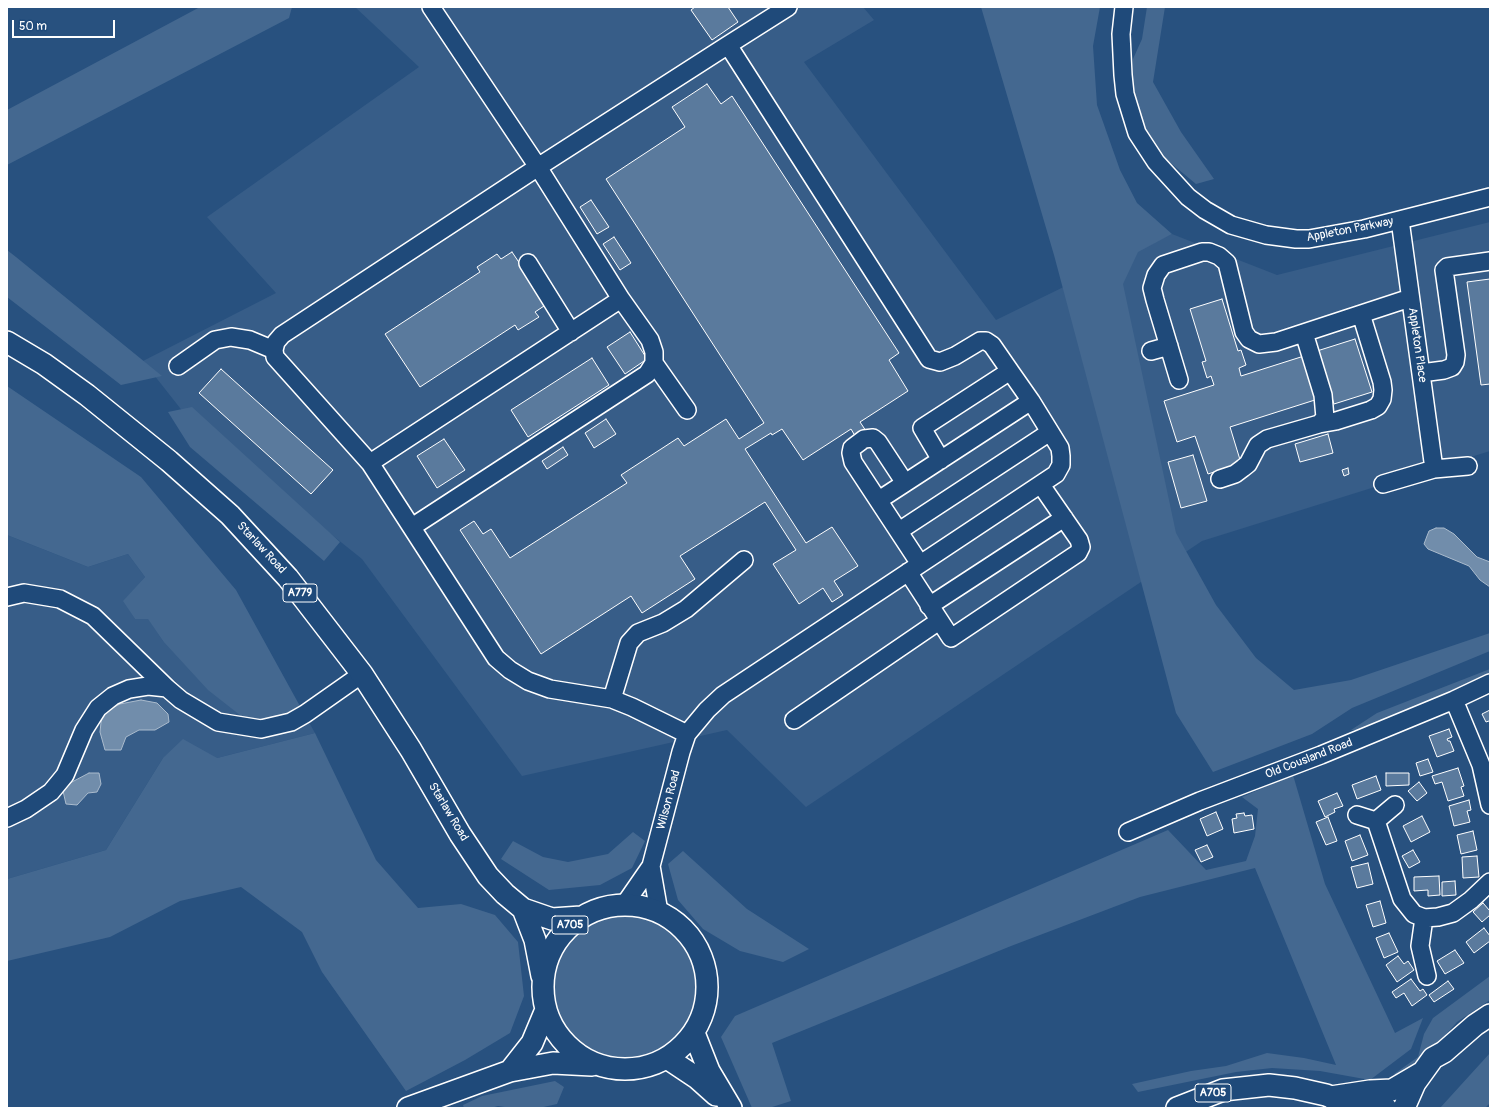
<!DOCTYPE html>
<html>
<head>
<meta charset="utf-8">
<style>
	body { margin:0 }
	#map { position:relative; width:1497px; height:1115px; overflow:hidden; background:#28517f; font-family:Pangolin,sans-serif }
	canvas { display:block }
	.frame { position:absolute; inset:0; border:8px solid #fff; pointer-events:none }
	.scale { position:absolute; left:12px; top:20px; width:103px; height:18px; box-sizing:border-box; border:2px solid #fff; border-top:0; padding-left:5px; font-size:12px; line-height:14px; white-space:nowrap; color:#fff; -webkit-text-stroke:3px #1f4a7a; paint-order:stroke }
</style>
</head>
<body>
<div id="map">
<canvas width="1497" height="1115"></canvas>
<div class="frame"></div>
<div class="scale">50 m</div>
</div>
<script>
const context = document.querySelector('canvas').getContext('2d');
context.lineJoin = 'round';
function fill(path, color) { context.fillStyle = color; context.fill(path, 'evenodd'); }
const poly = rows => new Path2D(rows.map(r => 'M' + r).join(''));
function trace(path, color, width, dash) { context.strokeStyle = color; context.lineWidth = width; context.lineCap = dash ? 'butt' : 'round'; context.setLineDash(dash || []); context.stroke(path); }
function label(font, color, halo, rows, align = 'center') {
  context.font = font + ' Pangolin,sans-serif'; context.lineWidth = 3; context.setLineDash([]); context.textBaseline = 'middle'; context.strokeStyle = halo; context.fillStyle = color; for (const [text, x, y, turn = 0] of rows) {
    context.save(); context.translate(x, y); context.rotate((+turn || 0) * Math.PI / 180); context.textAlign = isNaN(turn) ? turn : align; if (halo) context.strokeText(text, 0, 0); context.fillText(text, 0, 0); context.restore();
  }
}
const built = poly([
	[355,7,863,7,874,20,804,62,996,320,1172,234,1277,275,1490,222,1490,451,1202,541,806,807,727,730,522,776,362,559,191,422,143,361,276,293,207,217,419,67],
	[7,535,88,567,128,554,145,577,124,601,135,619,148,618,163,641,301,708,315,733,217,758,163,758,106,850,7,879]
]);
const green = poly([
	[200,7,292,7,289,18,7,165,7,110],
	[981,7,1100,7,1093,46,1097,105,1120,170,1137,203,1172,234,1138,252,1123,284,1176,533,1216,605,1256,658,1294,690,1351,680,1490,633,1490,651,1352,708,1312,734,1213,772,1176,713,1054,255],
	[1147,7,1165,7,1153,82,1181,132,1214,179,1196,184,1167,160,1142,123,1133,87,1133,59,1142,39],
	[7,250,16,257,162,376,121,385,7,297],
	[7,386,141,477,236,590,301,708,279,719,245,719,208,690,163,641,148,619,135,619,123,601,145,577,128,554,88,567,7,535],
	[192,407,340,542,324,561,190,447,168,412],
	[1490,669,1490,676,1360,730,1351,730,1377,713],
	[315,733,376,860,418,908,461,904,495,915,518,942,524,996,510,1033,465,1060,406,1091,322,972,302,932,241,887,180,901,110,937,7,961,7,879,106,850,163,758,183,739,217,758],
	[1293,775,1325,884,1395,1033,1423,1018,1411,1049,1370,1080,1320,1071,1272,1068,1236,1072,1138,1092,1132,1084,1191,1071,1226,1066,1267,1053,1304,1058,1336,1065,1255,868,1140,897,1011,946,772,1043,791,1101,769,1108,752,1108,721,1037,735,1016,1168,830,1206,870,1246,861,1255,836,1258,809,1242,797],
	[633,832,645,841,632,868,600,885,549,890,501,859,513,841,543,857,568,862,608,854],
	[683,851,747,909,809,949,783,962,740,951,703,929,678,900,668,864],
	'551 988a74 74 0 1 1 148 0a74 74 0 1 1-148 0Z',
	[1490,976,1490,1000,1457,1022,1424,1059,1399,1078,1394,1074,1418,1057,1424,1034,1433,1018],
	[1490,1053,1490,1103,1485,1108,1440,1108],
	[555,1081,564,1087,557,1104,539,1108,511,1108,498,1106,491,1108,464,1108,463,1105,482,1096]
]);
const water = poly([
	[1436,528,1444,528,1454,534,1477,557,1490,562,1490,587,1480,580,1469,566,1428,549,1424,544,1427,536,1429,531,1436,528],
	[141,700,157,703,168,714,169,722,155,730,139,730,126,737,121,750,105,750,100,732,102,713,120,704,141,700],
	[89,773,99,773,101,784,97,792,88,793,77,805,66,804,63,791,72,782,89,773]
]);
const building = poly([
	[695,7,728,7,738,22,712,40,691,10,695,7],
	[707,84,721,104,732,96,899,353,889,360,908,391,860,422,868,434,858,441,851,429,803,460,782,429,772,435,771,433,745,449,806,543,832,527,858,566,834,581,843,595,832,602,823,588,799,604,773,564,796,550,765,502,680,556,695,579,642,613,631,596,541,654,460,530,474,521,483,534,491,529,510,558,627,483,621,475,678,438,684,446,726,419,739,439,764,423,606,179,685,127,672,107,707,84],
	[591,200,609,227,597,234,580,207,591,200],
	[614,237,631,263,620,270,603,244,614,237],
	[512,252,547,304,535,312,539,317,518,330,515,325,420,387,385,334,480,272,477,267,497,254,501,259,512,252],
	[1490,279,1490,384,1481,385,1467,282,1490,279],
	[1222,299,1238,351,1241,350,1246,365,1239,368,1241,376,1304,356,1318,399,1230,427,1241,463,1208,474,1195,436,1177,442,1164,401,1214,385,1211,376,1207,378,1202,362,1206,361,1190,309,1222,299],
	[630,332,647,359,625,374,607,347,630,332],
	[1355,339,1372,392,1334,404,1317,351,1355,339],
	[592,358,609,385,528,437,511,410,592,358],
	[221,369,333,470,311,494,199,393,221,369],
	[606,419,616,434,594,448,585,433,606,419],
	[1328,434,1333,453,1300,462,1295,444,1328,434],
	[444,439,465,470,437,488,417,456,444,439],
	[563,447,568,455,547,469,542,461,563,447],
	[1193,455,1207,501,1181,508,1168,462,1193,455],
	[1348,468,1349,474,1344,476,1342,470,1348,468],
	[1490,710,1490,722,1489,721,1486,722,1482,714,1490,710],
	[1449,729,1452,737,1447,739,1448,741,1450,741,1454,751,1437,757,1429,736,1449,729],
	[1428,759,1433,772,1420,776,1416,763,1428,759],
	[1458,768,1464,786,1461,787,1464,796,1448,801,1442,782,1435,784,1432,776,1458,768],
	[1386,773,1409,773,1409,785,1386,786,1386,773],
	[1376,776,1381,790,1357,799,1352,785,1376,776],
	[1419,782,1427,793,1417,801,1408,791,1419,782],
	[1337,793,1343,806,1334,809,1335,812,1325,817,1318,801,1337,793],
	[1469,800,1471,810,1467,811,1470,822,1454,826,1449,806,1469,800],
	[1216,812,1223,829,1207,836,1200,819,1216,812],
	[1244,813,1245,816,1252,815,1254,829,1234,833,1232,819,1237,818,1236,814,1244,813],
	[1422,816,1430,832,1411,842,1403,826,1422,816],
	[1328,817,1337,841,1326,845,1316,822,1328,817],
	[1473,831,1477,850,1461,854,1457,835,1473,831],
	[1360,835,1368,855,1352,861,1345,841,1360,835],
	[1207,845,1213,857,1201,862,1195,850,1207,845],
	[1413,850,1420,862,1409,868,1402,856,1413,850],
	[1477,856,1479,877,1463,878,1462,857,1477,856],
	[1368,863,1373,884,1357,888,1351,867,1368,863],
	[1439,876,1440,895,1428,896,1428,890,1414,891,1414,877,1439,876],
	[1455,881,1456,895,1442,896,1442,882,1455,881],
	[1380,901,1386,923,1373,927,1366,905,1380,901],
	[1483,903,1490,911,1490,915,1482,922,1473,912,1483,903],
	[1484,928,1490,936,1490,941,1474,953,1466,942,1484,928],
	[1389,933,1398,952,1384,958,1376,938,1389,933],
	[1455,950,1464,963,1445,974,1437,961,1455,950],
	[1398,956,1404,964,1408,961,1414,970,1397,982,1386,965,1398,956],
	[1411,979,1420,991,1423,989,1427,995,1412,1006,1404,993,1396,998,1392,992,1411,979],
	[1448,981,1454,989,1434,1002,1429,995,1448,981]
]);
const minor = poly([
	[431,7,538,167,621,299],
	[788,7,728,45,929,359,940,362,955,356,980,341,986,341,992,345,1010,371],
	[1124,7,1121,34,1123,75,1125,94,1137,133,1156,162,1188,197,1205,210,1231,225,1266,235,1296,239,1309,239,1364,229,1490,197],
	[728,45,538,167,282,335,276,342,274,350,275,357,370,463,496,658,510,670,528,681,550,689,612,699,632,707,687,734,707,710,723,695,1056,474,1061,465,1061,456,1060,448,1031,401,879,500],
	[528,263,571,332],
	[1304,333,1323,395,1325,418,1319,424],
	[1151,351,1169,346],
	[178,366,215,340,231,337,250,340,274,350],
	[1421,373,1444,370,1452,367,1455,362,1456,355,1444,270,1447,267,1490,261],
	[1179,380,1155,300,1152,288,1156,275,1163,265,1202,252,1209,252,1219,256,1227,263,1244,332,1249,339,1259,344,1276,342,1410,298],
	[941,460,922,428,1010,371,1031,401],
	[370,463,621,299,650,340,654,352,654,363],
	[1434,469,1468,466],
	[1220,479,1235,474,1243,468,1248,464,1258,445,1267,439,1319,424,1336,421,1371,410,1378,406,1382,399,1383,390,1382,382,1361,314],
	[905,483,878,442,873,438,864,439,852,448,851,453,853,462,920,564],
	[1383,484,1434,469,1400,220],
	[412,527,647,374,654,363,687,410],
	[899,531,1050,432],
	[908,572,951,638,1078,553,1081,547,1079,540,1041,485],
	[7,597,24,593,60,599,93,616,167,688,181,700,218,722,261,729,291,722,305,714,362,674],
	[929,606,1064,518],
	[612,699,629,643,638,633,663,623,686,609,744,560],
	[1454,700,1481,765,1490,805],
	[794,720,939,621],
	[1395,805,1376,821,1402,899,1414,914,1424,918,1438,917,1453,913,1471,900,1490,882],
	[1357,815,1376,821],
	[7,818,26,809,51,792,65,775,84,730,98,708,113,696,129,689,148,686,167,688],
	[1128,832,1200,801,1321,755,1454,700,1490,683],
	[651,866,681,752,687,734],
	[624,905,651,866,659,912],
	[1424,918,1420,946,1427,976]
]);
const major = poly([
	[7,342,44,364,87,395,169,461,230,515,288,578,362,674,411,750,460,834,488,876,505,894,523,909,552,919,581,917],
	'543 987a82 82 0 1 1 164 0a82 82 0 1 1-164 0Z',
	[523,909,535,940,542,976],
	[694,1033,709,1071,731,1108],
	[667,1058,697,1078,716,1095],
	[510,1071,532,1043,545,1012],
	[1331,1097,1370,1091,1392,1090,1421,1073],
	[1349,1098,1386,1108],
	[408,1108,510,1071,553,1063,592,1065],
	[1177,1108,1223,1090,1269,1085,1295,1088,1326,1095,1331,1097,1337,1102,1356,1108],
	[1404,1108,1415,1083,1433,1058,1444,1052,1475,1025,1490,1015]
]);
const shields = [
	[300,593,34],
	[570,925,36],
	[1213,1093,36]
];
const shieldNames = [
	["A779",300,593],
	["A705",570,925],
	["A705",1213,1093]
];
const streetNames = [
	["Appleton Parkway",1350,230,-11],
	["Appleton Place",1417,345,82],
	["Starlaw Road",261,548,47],
	["Old Cousland Road",1309,759,-21],
	["Wilson Road",669,800,-75],
	["Starlaw Road",448,812,59]
];
fill(built, '#375d88');
fill(green, '#446890');
fill(water, '#718dab');
trace(water, '#aabbcd', 1);
fill(building, '#5a7a9d');
trace(building, '#fff', 1);
trace(minor, '#fff', 20);
trace(major, '#fff', 24);
trace(minor, '#1f4a7a', 17);
trace(major, '#1f4a7a', 21);
for (const [x, y, w] of shields) { const box = new Path2D(); box.roundRect(x - w / 2, y - 9, w, 18, 3); context.fillStyle = '#1f4a7a'; context.fill(box); trace(box, '#fff', 1); }
label('bold 11px', '#fff', null, shieldNames);
label('12px', '#fff', '#1f4a7a', streetNames);
</script>
</body>
</html>
